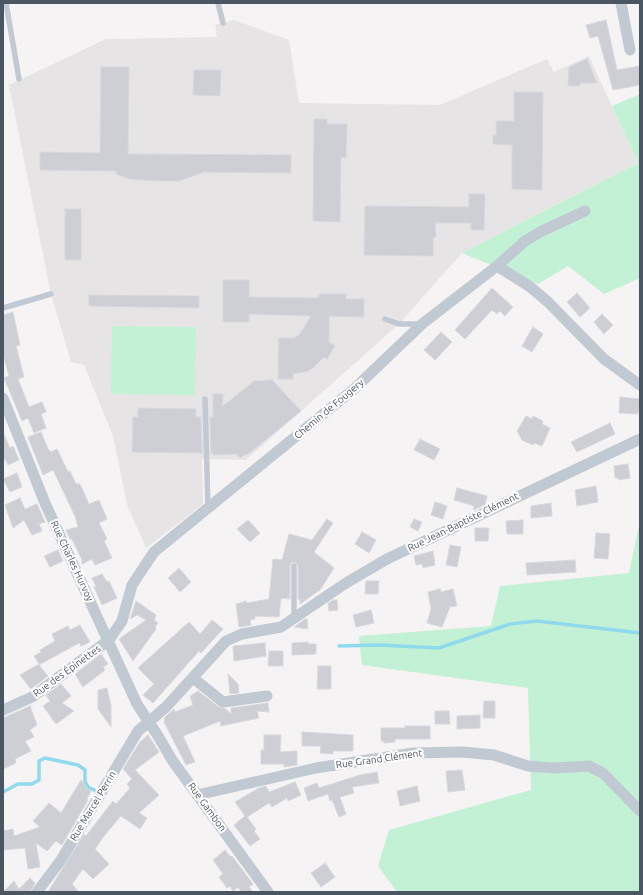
<!DOCTYPE html>
<html>
<head>
<meta charset="utf-8">
<style>
	body { margin:0 }
	#map { position:relative; width:643px; height:895px; overflow:hidden; background:#f5f3f3; font-family:Ubuntu,sans-serif }
	canvas { display:block }
	.frame { position:absolute; inset:0; border:4px solid #4a5661; pointer-events:none }
</style>
</head>
<body>
<div id="map">
<canvas width="643" height="895"></canvas>
<div class="frame"></div>
</div>
<script>
const context = document.querySelector('canvas').getContext('2d');
context.lineJoin = 'round';
function fill(path, color) { context.fillStyle = color; context.fill(path, 'evenodd'); }
const poly = rows => new Path2D(rows.map(r => 'M' + r).join(''));
function trace(path, color, width, dash) { context.strokeStyle = color; context.lineWidth = width; context.lineCap = dash ? 'butt' : 'round'; context.setLineDash(dash || []); context.stroke(path); }
function label(font, color, halo, rows, align = 'center') {
  context.font = font + ' Ubuntu,sans-serif'; context.lineWidth = 4; context.setLineDash([]); context.textBaseline = 'middle'; context.strokeStyle = halo; context.fillStyle = color; for (const [text, x, y, turn = 0] of rows) {
    context.save(); context.translate(x, y); context.rotate((+turn || 0) * Math.PI / 180); context.textAlign = isNaN(turn) ? turn : align; if (halo) context.strokeText(text, 0, 0); context.fillText(text, 0, 0); context.restore();
  }
}
const education = poly([
	[234,20,289,40,299,103,440,105,547,59,554,72,589,56,638,163,462,253,399,324,246,460,202,459,203,504,146,548,127,505,113,436,84,365,71,362,51,294,9,85,106,39,217,37,215,25]
]);
const green = poly([
	[640,94,640,278,604,294,568,266,538,284,462,253,638,163,612,106],
	[112,326,196,327,195,395,111,394],
	[640,520,640,892,397,892,378,866,389,830,531,790,528,688,362,665,359,636,491,626,500,586,629,573]
]);
const stream = poly([
	[339,646,378,645,439,648,510,624,537,621,640,633],
	[3,792,18,784,32,784,39,780,39,761,45,758,78,765,85,770,85,782,88,787,96,791]
]);
const building = poly([
	[606,20,617,70,640,66,640,85,613,90,598,36,590,38,586,25,606,20],
	[587,59,597,83,580,83,580,86,568,86,569,67,587,59],
	[101,67,129,67,128,154,291,155,291,173,204,172,179,181,158,181,130,179,116,174,116,171,40,170,40,152,100,153,101,67],
	[194,70,221,70,220,96,193,95,194,70],
	[514,92,543,92,542,190,512,189,512,145,493,144,493,135,496,135,496,121,514,121,514,92],
	[314,119,327,119,327,124,347,124,346,158,341,157,340,222,313,221,314,119],
	[469,194,485,194,484,230,471,230,471,223,435,223,436,237,433,237,433,256,364,255,365,206,469,207,469,194],
	[65,209,81,209,81,260,65,260,65,209],
	[223,280,249,280,249,297,319,298,319,294,346,294,346,299,364,299,364,317,329,316,329,342,335,346,327,359,324,357,313,368,308,371,293,374,293,379,278,379,279,338,294,338,299,335,311,316,249,314,249,322,223,322,223,280],
	[492,288,513,307,505,316,500,311,497,314,492,310,465,339,455,330,492,288],
	[577,293,590,308,580,317,567,302,577,293],
	[89,295,199,296,199,308,89,306,89,295],
	[13,312,20,345,16,346,24,377,18,379,29,407,42,402,46,412,41,414,46,428,34,433,28,418,22,421,4,378,9,376,3,354,3,315,13,312],
	[602,314,613,325,604,334,594,322,602,314],
	[533,327,543,334,532,352,522,346,533,327],
	[441,332,452,342,435,360,424,350,441,332],
	[272,380,301,411,247,455,246,454,240,458,237,454,213,455,213,453,211,453,210,417,213,417,213,394,223,394,222,407,254,381,272,380],
	[620,397,640,399,640,411,638,411,638,414,619,413,620,397],
	[138,408,196,409,196,417,201,417,202,453,132,452,133,417,138,417,138,408],
	[526,416,532,419,533,416,543,421,542,424,550,428,542,446,534,443,533,445,522,440,517,431,526,416],
	[610,423,615,434,577,452,571,442,610,423],
	[3,432,10,448,13,446,19,460,8,465,5,459,3,460,3,432],
	[41,432,48,449,51,452,57,449,68,472,70,471,76,484,80,484,89,504,99,500,107,519,99,523,107,539,104,541,112,558,95,565,92,559,82,564,82,560,72,539,70,539,66,530,78,527,75,516,53,470,43,475,28,437,41,432],
	[420,439,440,449,434,460,414,450,420,439],
	[628,464,630,478,619,480,618,478,615,478,614,466,628,464],
	[17,473,22,487,10,492,3,479,17,473],
	[596,486,598,502,577,506,575,490,596,486],
	[457,488,487,496,485,505,473,510,474,506,454,500,457,488],
	[20,498,25,509,37,504,45,522,39,524,42,531,32,535,24,520,13,528,5,505,20,498],
	[435,502,447,506,443,519,431,515,435,502],
	[551,503,552,516,531,518,531,506,551,503],
	[327,519,333,523,314,552,334,568,320,590,300,604,300,600,298,599,298,566,296,563,292,562,290,566,290,599,281,598,279,617,255,616,255,619,250,620,251,625,239,627,236,604,246,601,247,603,269,599,273,559,282,560,289,534,312,540,327,519],
	[414,519,422,522,418,531,410,527,414,519],
	[248,520,260,533,250,542,237,529,248,520],
	[523,520,523,534,507,534,506,521,523,520],
	[475,528,489,528,488,541,475,541,475,528],
	[362,532,376,540,369,553,355,544,362,532],
	[596,533,610,534,608,559,594,558,596,533],
	[450,545,461,547,457,567,446,565,450,545],
	[58,550,63,561,50,567,44,556,58,550],
	[433,551,435,565,423,568,422,564,416,565,414,556,433,551],
	[575,560,576,572,527,575,526,563,575,560],
	[179,568,191,582,180,592,168,578,179,568],
	[102,574,107,582,109,581,117,598,102,605,94,587,96,586,92,578,102,574],
	[366,581,379,581,378,594,365,594,366,581],
	[440,589,441,592,453,589,457,606,450,607,442,627,427,623,431,609,428,592,440,589],
	[333,600,337,600,338,610,329,611,328,603,333,600],
	[136,601,156,615,154,620,158,623,155,627,156,629,133,661,119,639,146,620,137,615,130,619,136,601],
	[371,610,374,623,356,627,353,615,371,610],
	[305,619,307,619,308,629,294,627,305,619],
	[212,620,223,629,201,653,199,651,153,703,143,695,154,684,138,668,189,622,200,634,212,620],
	[80,625,90,642,81,646,79,643,39,665,48,676,31,689,20,675,39,664,34,656,41,652,40,650,55,641,52,634,68,626,70,630,80,625],
	[308,642,308,644,316,644,316,654,292,655,292,643,308,642],
	[265,643,266,656,234,661,233,646,265,643],
	[269,651,283,651,283,666,268,666,269,651],
	[101,654,108,664,103,667,105,670,83,687,75,674,101,654],
	[318,666,331,666,331,689,317,689,318,666],
	[228,674,238,684,239,693,230,694,228,674],
	[61,684,71,696,62,703,74,711,56,724,43,706,50,701,46,695,61,684],
	[107,688,111,705,111,727,98,709,98,690,107,688],
	[198,691,219,707,226,709,231,714,231,708,268,703,269,712,257,711,259,718,221,726,220,721,183,736,195,762,186,765,164,722,165,717,174,709,175,712,193,705,190,696,198,691],
	[484,701,495,701,495,718,483,718,484,701],
	[30,706,37,725,30,730,34,737,25,741,31,751,15,759,16,763,3,769,3,718,30,706],
	[435,711,449,711,450,724,435,724,435,711],
	[480,715,480,728,457,729,457,716,480,715],
	[405,726,430,726,430,739,395,739,395,742,384,743,384,741,381,741,381,728,405,728,405,726],
	[302,732,353,735,353,751,333,751,333,754,320,753,321,746,302,746,302,732],
	[148,735,159,752,135,770,159,795,139,813,147,818,140,829,121,816,104,836,95,849,109,864,93,879,83,869,72,884,79,892,48,892,84,834,86,836,113,801,116,804,130,788,127,784,132,779,123,769,140,742,148,735],
	[264,735,281,735,280,752,297,751,297,765,284,767,284,764,261,764,261,750,264,750,264,735],
	[462,770,465,790,448,792,446,771,462,770],
	[377,772,379,783,352,787,354,793,340,797,346,814,339,817,332,800,330,801,328,794,308,801,304,788,317,783,319,788,360,775,377,772],
	[81,780,87,789,91,791,87,799,88,800,62,845,56,841,47,851,36,843,40,867,28,869,25,848,3,850,3,831,13,829,14,836,40,827,33,821,49,803,61,813,81,780],
	[295,782,301,795,288,801,287,798,272,807,269,803,247,817,256,829,254,831,260,839,250,846,234,825,245,816,235,802,259,788,266,786,269,792,295,782],
	[417,786,420,801,400,806,397,791,417,786],
	[225,850,231,857,232,856,253,884,249,887,253,892,241,892,238,887,233,891,230,886,227,888,219,877,223,874,213,860,225,850],
	[325,863,335,877,321,887,311,873,325,863],
	[30,878,35,883,30,892,3,892,14,881,19,889,30,878]
]);
const service = poly([
	[6,3,19,79],
	[218,3,223,23],
	[3,308,51,294],
	[385,319,399,324,420,324],
	[205,399,208,508],
	[294,566,294,618]
]);
const minor = poly([
	[621,3,630,50],
	[497,266,529,286,548,302,604,359,640,385],
	[3,398,45,503,137,704,158,736,172,760,268,892],
	[193,678,223,702,267,696],
	[3,710,32,697,109,640,122,621,132,585,154,552,354,389,422,324,497,266,525,241,542,231,585,211],
	[197,795,316,768,413,753,463,752,494,755,528,766,553,768,589,766,603,773,640,811],
	[37,892,61,860,138,731,166,707,226,641,242,634,281,627,346,583,387,559,640,439]
]);
const streetNames = [
	["Chemin de Fougery",329,409,-40],
	["Rue Jean-Baptiste Clément",463,522,-26],
	["Rue Charles Hurvoy",72,561,65],
	["Rue des Épinettes",67,671,-36],
	["Rue Grand Clément",379,759,-8],
	["Rue Marcel Perrin",93,806,-59],
	["Rue Gambon",207,807,54]
];
fill(education, '#e6e4e5');
fill(green, '#c3f1d5');
trace(stream, '#90daee', 3.5);
fill(building, '#cdcfd5');
trace(building, '#d7d9de', 1);
trace(service, '#c1cad2', 5.5);
trace(minor, '#c1cad2', 11);
label('10px', '#4a5661', '#fff', streetNames);
</script>
</body>
</html>
